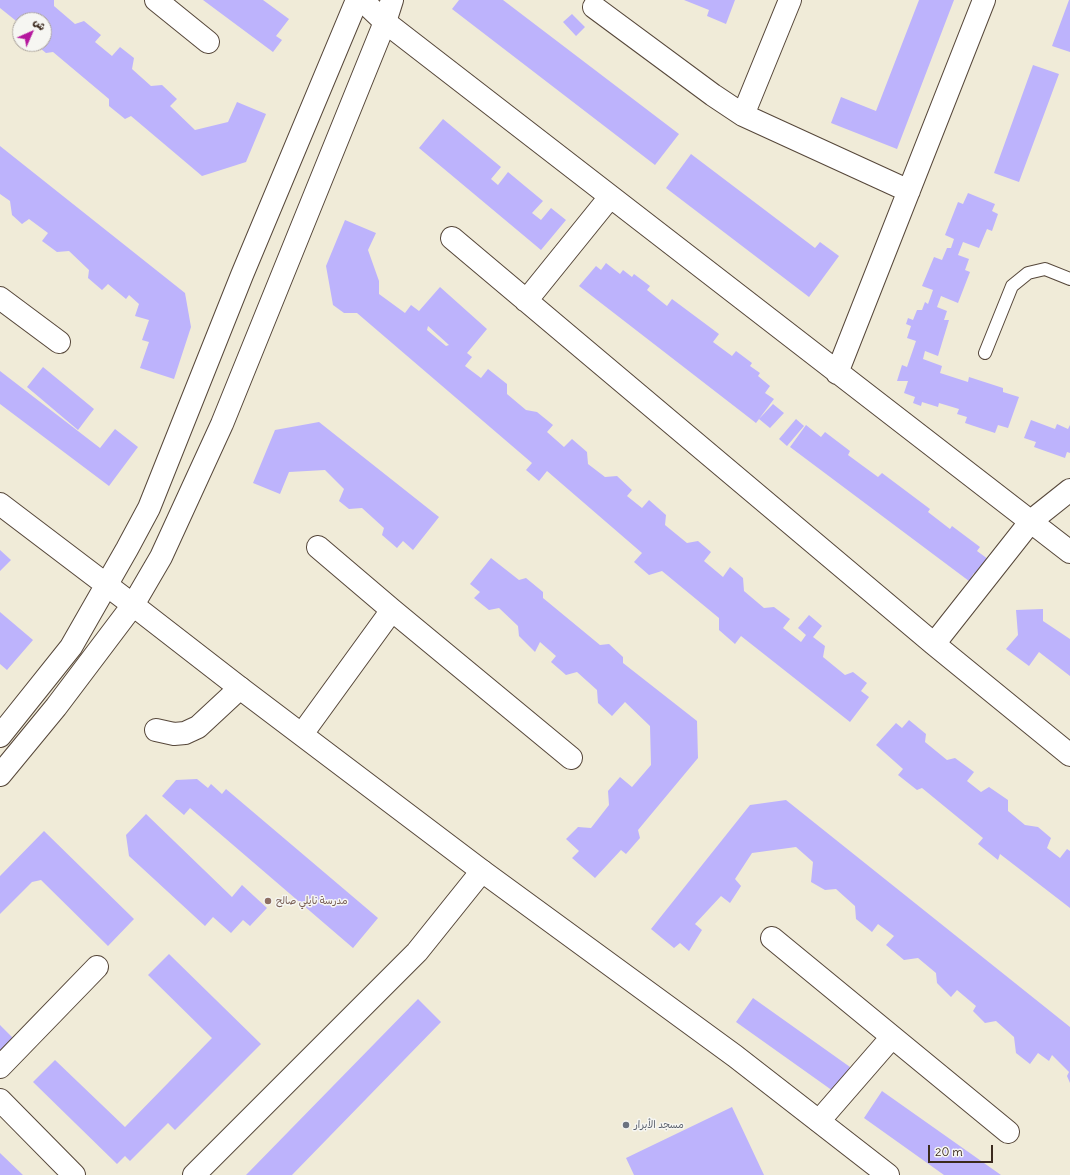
<!DOCTYPE html>
<html>
<head>
<meta charset="utf-8">
<style>
	body { margin:0 }
	#map { position:relative; width:1070px; height:1175px; overflow:hidden; background:#f0ebd8; font-family:Delius,"Playpen Sans Arabic",sans-serif }
	canvas { display:block }
	.north { position:absolute; left:12px; top:12px; width:40px; height:40px; box-sizing:border-box; background:#f6f6f2; border:1px solid #aba49d; border-radius:50%; rotate:45deg; font-size:11px; font-weight:700; line-height:16px; text-align:center; color:#3b2a1e }
	.north::after { content:''; display:block; margin:auto; width:14px; height:18px; background:#b5179e; clip-path:polygon(50% 0,100% 100%,50% 72%,0 100%) }
	.scale { position:absolute; left:928px; top:1145px; width:65px; height:18px; box-sizing:border-box; border:2px solid #3b2a1e; border-top:0; padding-left:5px; font-size:12px; line-height:14px; white-space:nowrap; color:#3b2a1e; -webkit-text-stroke:3px #f6f6f2; paint-order:stroke }
</style>
</head>
<body>
<div id="map">
<canvas width="1070" height="1175"></canvas>
<div class="north">ش</div>
<div class="scale">20 m</div>
</div>
<script>
const context = document.querySelector('canvas').getContext('2d');
context.lineJoin = 'round';
function fill(path, color) { context.fillStyle = color; context.fill(path, 'evenodd'); }
const poly = rows => new Path2D(rows.map(r => 'M' + r).join(''));
function trace(path, color, width, dash) { context.strokeStyle = color; context.lineWidth = width; context.lineCap = dash ? 'butt' : 'round'; context.setLineDash(dash || []); context.stroke(path); }
function label(font, color, halo, rows, align = 'center') {
  context.font = font + ' Delius,"Playpen Sans Arabic",sans-serif'; context.lineWidth = 3; context.setLineDash([]); context.textBaseline = 'middle'; context.strokeStyle = halo; context.fillStyle = color; for (const [text, x, y, turn = 0] of rows) {
    context.save(); context.translate(x, y); context.rotate((+turn || 0) * Math.PI / 180); context.textAlign = isNaN(turn) ? turn : align; if (halo) context.strokeText(text, 0, 0); context.fillText(text, 0, 0); context.restore();
  }
}
const building = poly([
	[0,0,54,0,54,6,75,24,84,21,101,35,95,42,112,56,120,47,134,58,132,69,151,86,162,85,177,99,170,106,195,130,228,122,237,102,266,114,246,162,202,176,131,116,125,119,109,106,109,99,53,52,46,53,35,44,44,44,44,20,20,20,20,24,0,8],
	[203,0,263,0,289,19,276,36,282,40,273,52],
	[459,0,503,0,679,134,655,165,452,9],
	[684,0,735,0,726,24,707,16,709,10],
	[919,0,954,0,897,149,831,123,841,97,876,111],
	[1069,0,1070,0,1070,52,1052,46],
	[572,14,585,27,576,36,563,22],
	[1033,65,1059,74,1019,182,994,173],
	[443,119,501,167,491,179,498,185,508,172,543,201,532,213,541,220,551,208,566,220,541,250,419,148],
	[0,146,185,293,191,327,174,379,140,368,149,342,142,340,149,320,135,316,139,304,129,295,126,299,108,284,102,290,88,278,89,270,69,251,57,252,42,241,48,233,29,219,22,224,12,215,10,201,0,194],
	[691,154,815,248,820,242,839,256,809,297,666,188],
	[968,193,995,204,992,211,998,214,992,231,987,229,979,248,963,242,958,255,969,259,965,270,970,272,958,303,941,296,937,307,947,311,944,320,949,320,938,356,925,351,923,359,942,366,940,373,968,382,969,377,1003,388,1003,392,1019,397,1008,428,998,425,995,433,965,423,967,417,957,414,959,409,939,403,938,407,922,402,921,406,913,403,915,397,904,393,908,381,897,381,902,365,907,367,916,341,907,338,911,326,906,324,908,318,913,320,917,310,922,310,925,302,928,304,933,290,922,286,934,257,942,260,947,248,951,248,954,239,945,235,958,202,963,204],
	[345,220,376,233,368,250,379,281,379,294,405,313,411,305,419,311,440,287,487,329,467,353,472,357,465,366,481,378,488,369,507,384,507,394,526,410,537,412,553,425,547,432,564,447,572,439,587,452,588,464,605,477,617,476,632,490,627,496,642,508,649,500,666,515,665,525,687,543,698,541,711,552,704,561,723,577,730,567,743,578,744,591,764,608,774,607,790,619,783,628,801,642,806,635,798,628,809,615,822,626,813,637,825,646,823,657,845,675,853,672,867,683,861,691,869,697,850,722,741,636,735,644,719,630,719,618,662,571,649,575,634,562,642,553,547,471,539,481,526,470,532,463,357,313,344,313,333,305,326,266],
	[428,326,449,345,446,346,427,330],
	[606,263,620,274,623,270,632,277,634,274,650,286,647,290,667,306,672,299,719,334,713,342,732,356,736,351,752,363,750,366,760,373,758,376,770,386,765,393,774,399,756,423,579,286,596,266,601,270],
	[43,367,94,409,78,430,27,387],
	[0,371,100,448,115,429,138,447,109,486,0,404],
	[773,404,784,413,770,428,759,419],
	[796,419,804,426,787,446,779,439],
	[1031,420,1055,429,1057,424,1068,429,1070,425,1070,453,1067,452,1065,458,1034,447,1036,442,1024,438],
	[319,422,439,517,413,550,403,541,397,548,382,535,384,528,362,508,349,509,339,501,344,489,325,470,289,472,280,494,253,483,275,430],
	[806,425,821,437,825,432,850,451,848,455,878,477,882,473,930,509,928,512,950,529,952,526,980,547,977,551,992,562,980,578,974,573,969,581,790,447],
	[0,550,11,560,0,571],
	[491,558,519,580,526,578,543,592,543,598,600,645,609,644,623,657,623,663,697,721,698,758,638,830,640,838,626,854,621,850,595,878,572,858,579,851,566,839,578,827,591,828,609,805,608,791,620,777,632,787,651,765,650,726,625,702,612,716,598,703,597,690,577,672,566,675,551,662,556,656,540,642,535,652,519,636,518,626,499,608,489,610,474,598,480,592,470,584],
	[1043,609,1043,621,1070,639,1070,676,1039,652,1029,666,1006,649,1018,635,1016,610],
	[0,612,33,640,7,670,0,664],
	[909,720,926,734,925,742,947,760,955,758,974,772,967,781,981,792,989,787,1008,800,1008,811,1025,825,1038,827,1051,838,1047,848,1060,858,1067,849,1070,851,1070,908,1000,854,998,860,978,844,983,838,922,788,917,790,898,775,903,769,876,745,896,723,902,728],
	[197,779,208,788,211,784,222,794,226,789,378,918,353,948,190,808,184,815,162,796,176,780],
	[786,800,1070,1027,1070,1083,1067,1076,1069,1072,1052,1055,1049,1061,1038,1053,1030,1064,1016,1053,1014,1037,996,1021,985,1023,973,1011,976,1006,957,990,951,997,937,983,936,973,918,958,904,960,886,945,894,936,878,924,872,932,856,919,855,906,836,889,825,890,811,882,813,862,796,847,752,853,735,879,741,886,730,903,721,896,695,924,702,930,689,951,680,943,674,948,651,929,750,805],
	[146,814,232,897,242,885,267,908,250,926,243,920,231,933,213,917,205,926,129,856,126,835],
	[44,831,134,919,108,946,41,880,32,882,0,914,0,876],
	[169,954,261,1044,175,1130,168,1123,130,1161,125,1156,117,1164,33,1082,55,1060,125,1127,212,1038,148,975],
	[753,998,850,1067,833,1091,736,1022],
	[418,999,441,1022,292,1175,246,1175],
	[0,1025,13,1038,0,1051],
	[882,1091,1001,1175,944,1175,864,1118],
	[732,1107,764,1175,634,1175,626,1158],
	[0,1153,23,1175,0,1175]
]);
const service = poly([
	[985,353,1012,286,1028,273,1045,269,1070,279]
]);
const minor = poly([
	[156,0,208,42],
	[362,0,385,22,1070,552],
	[594,7,713,95,743,115,909,191],
	[743,115,790,0],
	[452,238,934,644,1070,755],
	[0,298,59,342],
	[526,301,610,197],
	[837,373,984,0],
	[318,547,392,610,571,758],
	[934,644,1031,521,1070,490],
	[156,730,174,734,185,733,198,727,240,688],
	[302,734,392,610],
	[772,938,1008,1132],
	[0,1067,97,967],
	[0,1100,74,1175],
	[819,1121,892,1037],
	[194,1175,417,952,482,871]
]);
const tertiary = poly([
	[0,504,133,605,240,688,482,871,735,1056,888,1175],
	[0,736,71,647,127,549,149,508,242,275,357,0],
	[0,775,56,707,133,605,161,557,222,424,385,22,392,0]
]);
const markers = [
	[268,901,4,"#8d6e63"],
	[626,1125,4,"#6b7280"]
];
const educationNames = [
	["مدرسة نايلي صالح",276,901]
];
const worshipNames = [
	["مسجد الأبرار",634,1125]
];
fill(building, '#bdb3fc');
trace(service, '#56473a', 14);
trace(minor, '#56473a', 24);
trace(tertiary, '#56473a', 24);
trace(service, '#fff', 12);
trace(minor, '#fff', 22);
trace(tertiary, '#fff', 22);
for (const [x, y, r, color] of markers) { const dot = new Path2D(); dot.arc(x, y, r, 0, 2 * Math.PI); context.fillStyle = color; context.fill(dot); trace(dot, '#f6f6f2', 1.5); }
label('10px', '#785e54', '#f6f6f2', educationNames, 'left');
label('10px', '#5b616d', '#f6f6f2', worshipNames, 'left');
</script>
</body>
</html>
